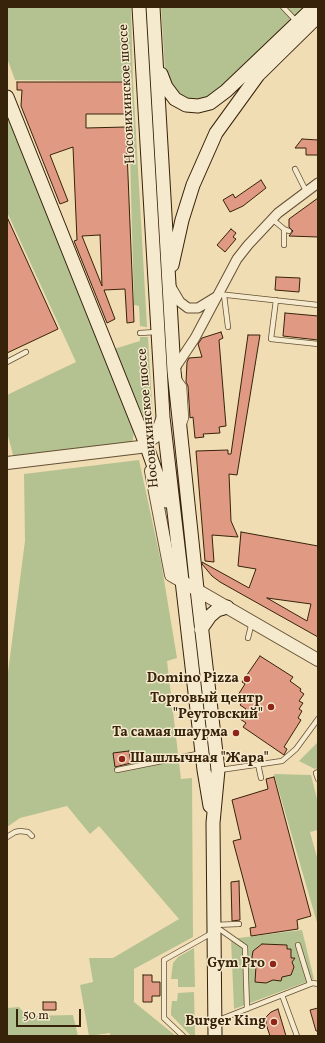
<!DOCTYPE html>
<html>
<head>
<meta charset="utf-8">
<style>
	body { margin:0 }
	#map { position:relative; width:325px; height:1043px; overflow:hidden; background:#f0ddb3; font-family:Vollkorn,serif }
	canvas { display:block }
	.frame { position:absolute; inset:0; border:8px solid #37220a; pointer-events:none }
	.scale { position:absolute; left:16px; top:1009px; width:65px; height:18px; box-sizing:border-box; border:2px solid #37220a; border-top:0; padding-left:5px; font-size:12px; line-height:14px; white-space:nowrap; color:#37220a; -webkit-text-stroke:3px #f5e9ce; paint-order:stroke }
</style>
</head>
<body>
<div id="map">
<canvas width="325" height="1043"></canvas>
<div class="frame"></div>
<div class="scale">50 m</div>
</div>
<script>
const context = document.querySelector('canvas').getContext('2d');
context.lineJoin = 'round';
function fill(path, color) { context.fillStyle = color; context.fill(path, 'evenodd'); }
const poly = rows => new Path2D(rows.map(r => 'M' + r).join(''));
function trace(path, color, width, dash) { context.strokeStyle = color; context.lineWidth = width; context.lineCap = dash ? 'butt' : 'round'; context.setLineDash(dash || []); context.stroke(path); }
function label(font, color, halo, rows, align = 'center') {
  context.font = font + ' Vollkorn,serif'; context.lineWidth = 3; context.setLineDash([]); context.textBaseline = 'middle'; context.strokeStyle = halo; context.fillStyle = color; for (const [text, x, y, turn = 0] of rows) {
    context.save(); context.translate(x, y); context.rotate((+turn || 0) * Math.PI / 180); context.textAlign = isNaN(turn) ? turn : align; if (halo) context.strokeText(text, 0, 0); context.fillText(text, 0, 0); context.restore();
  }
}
const green = poly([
	[7,7,131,7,133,81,147,327,140,326,139,306,134,305,128,81,15,80,7,58],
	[161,7,308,7,208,99,197,102,177,94,165,70],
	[7,109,32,167,134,431,133,439,131,443,18,458,13,455,7,432,7,395,76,362,7,212],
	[140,337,148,337,153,420,151,426,148,427,114,349,140,341],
	[139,460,161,562,177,658,167,661,181,779,192,778,193,937,134,969,134,1002,176,1036,110,1036,110,1033,89,1036,80,985,93,982,89,958,113,958,179,919,99,826,90,834,67,806,20,818,7,827,7,680,25,541,24,474],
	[318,742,318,768,315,769,299,761],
	[274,774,311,775,318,803,318,830,310,832,318,861,318,926],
	[302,930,314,979,234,1009,231,939],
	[194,948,195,987,178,987,178,979,171,979,173,963,178,957],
	[194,992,195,1036,191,1036,171,1015,171,1011,172,1001,177,1001,178,993],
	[19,1007,27,1016,73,1015,78,1036,7,1036,7,1008]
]);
const building = poly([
	[17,82,125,82,125,114,86,114,86,128,126,127,134,322,127,323,125,289,104,290,115,319,107,323,74,241,77,240,73,147,50,155,68,201,60,204,21,106,22,90,17,90,17,82],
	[100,235,102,286,82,236,100,235],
	[302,139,318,140,318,155,306,155,306,148,295,148,302,139],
	[261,180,266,188,243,206,230,212,223,200,233,194,235,198,261,180],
	[318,198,318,237,289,236,293,231,289,227,289,219,318,198],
	[7,217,58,329,7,353,7,217],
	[231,229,236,233,233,237,236,239,225,252,217,245,231,229],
	[276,277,300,278,299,292,275,290,276,277],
	[285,313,318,316,318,340,283,336,285,313],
	[221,332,223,338,219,340,226,426,219,427,220,433,203,434,204,437,195,438,193,417,190,418,188,386,186,382,187,362,189,358,202,357,198,344,202,338,221,332],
	[248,335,260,335,237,475,229,474,231,521,238,537,212,535,214,562,205,561,196,451,228,450,228,454,231,454,248,335],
	[241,532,318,546,318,637,220,582,212,576,202,564,202,562,249,588,256,569,238,566,241,532],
	[267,598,311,604,307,621,267,598],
	[260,656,293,677,290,681,301,689,300,691,304,694,299,701,303,703,299,709,302,711,298,718,301,720,284,747,287,749,284,755,243,727,246,723,240,719,246,709,240,705,244,699,238,695,245,684,242,682,260,656],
	[129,751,131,763,115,767,113,753,129,751],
	[274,777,311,916,297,920,298,929,251,936,250,928,256,927,233,841,241,839,232,800,268,789,266,779,274,777],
	[239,881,240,920,232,921,231,882,239,881],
	[262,944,287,945,287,949,291,949,291,958,295,958,292,962,294,967,291,975,282,977,281,981,273,980,266,983,255,982,256,966,252,962,252,957,253,951,262,944],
	[143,975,152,975,152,982,160,982,160,996,152,996,152,1002,143,1002,143,975],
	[43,1002,56,1002,56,1010,43,1010,43,1002],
	[318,1008,318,1031,316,1031,310,1010,318,1008],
	[278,1009,286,1036,270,1036,266,1024,266,1017,271,1012,278,1009]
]);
const service = poly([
	[283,7,297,22],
	[295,169,306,191],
	[272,219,284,229,284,245],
	[284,229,289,231],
	[218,294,318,305],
	[224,295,228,327],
	[276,300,271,339,318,344],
	[140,333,156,332],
	[7,362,26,352],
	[179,379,184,386,186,418,184,424],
	[248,638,252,622],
	[258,764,261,778],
	[117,770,202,753],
	[220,770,282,761,296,749,318,719],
	[318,772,316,773,318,779],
	[7,837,15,832,20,831,28,832,32,836],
	[214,925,239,924],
	[215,926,245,947,247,1009],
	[298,945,310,984],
	[282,995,297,1036],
	[216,1021,313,983,318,984],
	[183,1036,164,1018,164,960,212,933]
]);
const minor = poly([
	[170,285,180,302,188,308,198,308,216,297],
	[173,371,195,338,237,259,248,245,278,213,318,183]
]);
const tertiary = poly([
	[7,463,140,447,156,436,163,417],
	[151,471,171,575,318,660]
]);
const secondary = poly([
	[139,7,163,417,204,770,210,806],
	[153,7,174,371,197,589,218,770,213,823,215,1036],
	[161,74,166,87,175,99,186,105,198,106,210,103,226,91,314,7],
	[7,97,146,444,166,501],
	[172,265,182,220,193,185,216,133,258,75,318,16],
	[201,629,210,616,217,610,227,607]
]);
const markers = [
	[247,679,4,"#8f2418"],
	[271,707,4,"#8f2418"],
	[236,733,4,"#8f2418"],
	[122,759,4,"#8f2418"],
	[273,964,4,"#8f2418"],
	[274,1022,4,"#8f2418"]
];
const streetNames = [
	["Носовихинское шоссе",128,94,-93],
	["Носовихинское шоссе",149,418,-95]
];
const poiNames = [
	["Domino Pizza",239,679],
	["Торговый центр",263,699],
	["\"Реутовский\"",263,715],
	["Та самая шаурма",228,733],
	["Шашлычная \"Жара\"",130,759,"left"],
	["Gym Pro",265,964],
	["Burger King",266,1022]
];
fill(green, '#b4c291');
fill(building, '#e09a83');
trace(building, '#37220a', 1);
trace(service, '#655134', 6);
trace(minor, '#655134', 11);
trace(tertiary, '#655134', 14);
trace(secondary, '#37220a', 15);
trace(service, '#f5e9ce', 4.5);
trace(minor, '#f5e9ce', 9);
trace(tertiary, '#f5e9ce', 12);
trace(secondary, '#f5e9ce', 13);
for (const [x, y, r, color] of markers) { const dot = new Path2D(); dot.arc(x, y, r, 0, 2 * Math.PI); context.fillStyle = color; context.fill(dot); trace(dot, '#f5e9ce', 1.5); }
label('14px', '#37220a', '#f5e9ce', streetNames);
label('bold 14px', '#37220a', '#f5e9ce', poiNames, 'right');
</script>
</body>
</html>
